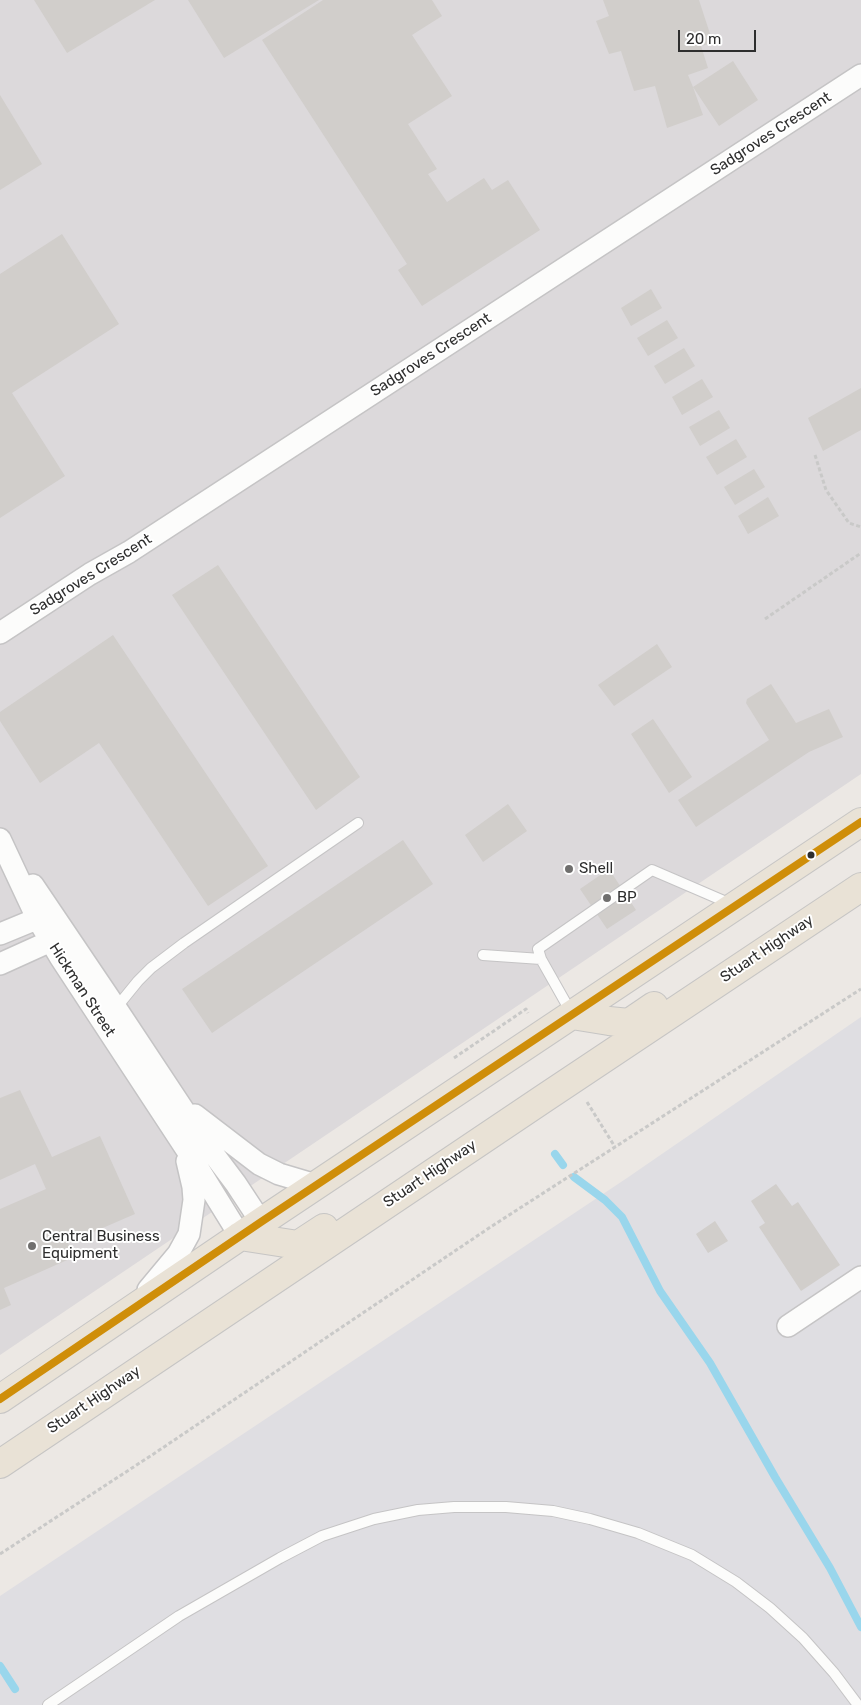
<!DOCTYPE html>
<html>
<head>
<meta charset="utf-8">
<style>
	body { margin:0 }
	#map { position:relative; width:861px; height:1705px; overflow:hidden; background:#ece8e4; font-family:Rubik,sans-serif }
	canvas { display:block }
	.scale { position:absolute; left:678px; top:30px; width:78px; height:22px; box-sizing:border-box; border:2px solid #2e2e2e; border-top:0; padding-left:6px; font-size:15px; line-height:18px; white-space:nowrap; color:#2e2e2e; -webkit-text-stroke:4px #fff; paint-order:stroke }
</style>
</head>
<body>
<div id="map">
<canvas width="861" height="1705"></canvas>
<div class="scale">20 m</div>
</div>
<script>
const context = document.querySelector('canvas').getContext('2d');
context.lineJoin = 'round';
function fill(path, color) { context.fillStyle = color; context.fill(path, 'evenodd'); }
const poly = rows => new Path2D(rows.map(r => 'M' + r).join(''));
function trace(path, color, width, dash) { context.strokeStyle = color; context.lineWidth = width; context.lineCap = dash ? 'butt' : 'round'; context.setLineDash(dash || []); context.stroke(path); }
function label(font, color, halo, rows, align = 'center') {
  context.font = font + ' Rubik,sans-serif'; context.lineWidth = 4; context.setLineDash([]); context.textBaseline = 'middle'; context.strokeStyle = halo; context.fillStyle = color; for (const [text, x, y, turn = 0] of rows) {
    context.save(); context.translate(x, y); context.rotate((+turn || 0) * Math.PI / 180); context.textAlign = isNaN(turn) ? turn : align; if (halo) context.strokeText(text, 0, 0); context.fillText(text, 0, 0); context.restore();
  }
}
const industrial = poly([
	[0,0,861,0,861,774,0,1355]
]);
const airport = poly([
	[861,1017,861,1705,0,1705,0,1596,627,1178]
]);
const stream = poly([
	[555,1154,563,1165],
	[574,1177,605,1200,622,1217,660,1291,710,1363,775,1477,830,1568,861,1627],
	[0,1666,15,1689]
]);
const building = poly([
	[34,0,155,0,67,53],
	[188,0,319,0,224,58],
	[323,0,432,0,442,16,412,35,452,96,408,124,437,169,428,174,447,202,484,178,492,190,508,180,540,230,422,306,398,270,407,264,262,40],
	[603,0,699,0,713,43,701,46,708,68,688,75,693,87,733,61,758,100,719,126,693,87,703,115,667,128,655,86,634,91,621,51,609,54,596,21,609,16],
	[0,95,42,164,0,190],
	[62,234,119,324,12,393,65,476,0,518,0,274],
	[651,289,662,308,631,326,621,308],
	[667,320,678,338,648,356,637,338],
	[684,348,695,366,665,384,654,366],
	[702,379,713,397,682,415,672,397],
	[861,388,861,430,823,451,808,418],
	[719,410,730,428,700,446,689,427],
	[736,439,747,457,717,475,706,457],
	[754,469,765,487,735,505,724,487],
	[768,497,779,516,748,534,738,516],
	[218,565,360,777,316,810,172,595],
	[113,635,268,866,208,906,99,743,40,783,0,721,0,712],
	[657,644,672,667,614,706,598,685],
	[771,684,796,723,829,709,843,737,809,752,696,827,678,800,769,740,746,703,747,699],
	[653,719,692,777,669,793,631,734],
	[508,804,527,831,483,862,465,835],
	[403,840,433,884,212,1033,182,989],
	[609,869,636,910,607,929,580,889],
	[20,1090,52,1157,100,1136,135,1214,68,1243,74,1257,4,1288,11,1305,0,1310,0,1209,46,1189,35,1164,0,1180,0,1098],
	[776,1184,792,1206,798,1202,840,1265,801,1291,759,1227,765,1223,751,1201],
	[715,1221,728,1241,708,1253,696,1234]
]);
const path = poly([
	[815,455,826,490,849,523,861,527],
	[765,619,861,553],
	[454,1058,526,1009,528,1013],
	[587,1102,615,1147],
	[0,1554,155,1453,492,1226,861,989]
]);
const service = poly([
	[483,955,541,959],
	[116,1008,138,981,151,968,184,943,358,823],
	[572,1014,541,959,538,949,652,870,731,904],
	[48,1705,179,1616,280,1558,322,1536,374,1519,418,1510,454,1507,506,1507,553,1511,590,1519,638,1533,692,1555,736,1582,770,1608,803,1638,834,1673,858,1705]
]);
const minor = poly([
	[0,633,90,574,129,552,861,75],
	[0,839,37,918,60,957,190,1155,240,1236],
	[33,885,116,1008,206,1144,236,1184,261,1222],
	[0,934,51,913],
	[0,964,64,935],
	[195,1115,259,1164,279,1174,316,1185],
	[148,1290,178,1254,189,1234,194,1200,193,1187,187,1161],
	[788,1326,861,1277]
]);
const trunk = poly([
	[572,1015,609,1021,629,1023,654,1006],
	[240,1236,298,1245,324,1228],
	[0,1399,261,1222,861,822],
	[0,1464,543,1099,861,887]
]);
const bus1 = poly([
	[0,1399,261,1222,861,822]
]);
const markers = [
	[811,855,4.5,"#2e2e2e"],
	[569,869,5,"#706f6e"],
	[607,898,5,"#706f6e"],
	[32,1246,5,"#706f6e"]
];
const streetNames = [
	["Sadgroves Crescent",771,134,-33],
	["Sadgroves Crescent",431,355,-33],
	["Sadgroves Crescent",91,575,-32],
	["Stuart Highway",767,949,-34],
	["Hickman Street",82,990,57],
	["Stuart Highway",430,1174,-34],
	["Stuart Highway",94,1400,-34]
];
const poiNames = [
	["Shell",579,869],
	["BP",617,898],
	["Central Business",42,1237],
	["Equipment",42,1254]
];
fill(industrial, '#dcd9db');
fill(airport, '#dfdee2');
trace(stream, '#99d6ec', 8);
fill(building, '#d1cecb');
trace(service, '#c5c4c5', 12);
trace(minor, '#c5c4c5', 24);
trace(trunk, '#c6c5c4', 30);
trace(path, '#c9c9c8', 3, [4, 2.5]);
trace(service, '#fcfcfb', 10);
trace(minor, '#fcfcfb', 21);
trace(trunk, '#e9e2d6', 28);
trace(bus1, '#cf8e09', 8);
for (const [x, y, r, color] of markers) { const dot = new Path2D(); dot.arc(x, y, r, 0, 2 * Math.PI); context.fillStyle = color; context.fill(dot); trace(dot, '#fff', 2); }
label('15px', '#2e2e2e', '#fff', streetNames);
label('15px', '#2e2e2e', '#fff', poiNames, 'left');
</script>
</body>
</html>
